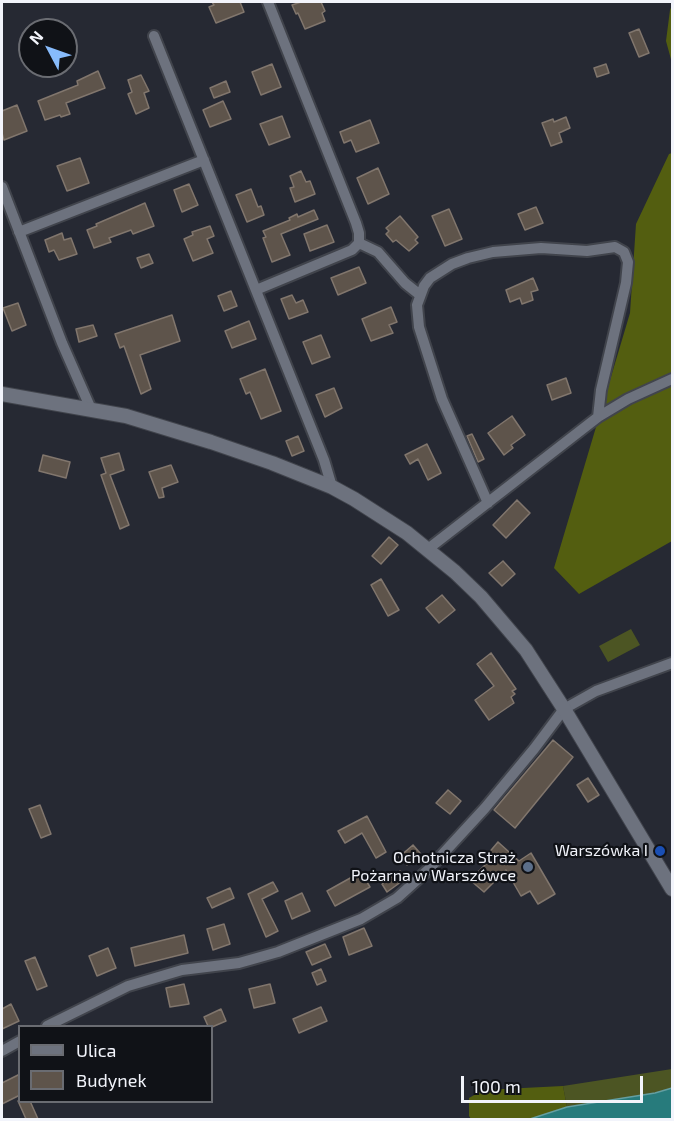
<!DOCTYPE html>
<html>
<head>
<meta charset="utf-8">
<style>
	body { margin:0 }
	#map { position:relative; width:674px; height:1121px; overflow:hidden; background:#262933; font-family:"Exo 2",sans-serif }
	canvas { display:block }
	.frame { position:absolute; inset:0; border:3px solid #f2f4fb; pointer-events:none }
	.legend { position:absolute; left:18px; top:1025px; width:195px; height:78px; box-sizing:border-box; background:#101217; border:2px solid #6a6c72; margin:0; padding:8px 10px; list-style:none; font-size:18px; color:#f2f4fb }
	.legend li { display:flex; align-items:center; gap:12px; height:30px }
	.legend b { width:30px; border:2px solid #6a6c72 }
	.north { position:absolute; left:18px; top:18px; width:60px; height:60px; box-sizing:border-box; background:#101217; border:2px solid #6a6c72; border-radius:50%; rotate:311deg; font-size:16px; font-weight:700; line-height:24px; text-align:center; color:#f2f4fb }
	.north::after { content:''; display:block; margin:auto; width:21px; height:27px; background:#87bbfc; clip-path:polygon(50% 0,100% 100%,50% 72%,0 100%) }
	.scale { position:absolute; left:461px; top:1076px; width:182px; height:27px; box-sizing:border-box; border:3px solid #f2f4fb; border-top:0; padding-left:8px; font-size:18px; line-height:21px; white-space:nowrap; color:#f2f4fb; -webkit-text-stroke:4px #101217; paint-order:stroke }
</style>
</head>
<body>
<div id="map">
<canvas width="674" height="1121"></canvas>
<div class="frame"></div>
<ul class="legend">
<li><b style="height:8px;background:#6d727e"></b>Ulica</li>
<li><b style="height:16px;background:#5e544b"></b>Budynek</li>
</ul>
<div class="north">N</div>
<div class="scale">100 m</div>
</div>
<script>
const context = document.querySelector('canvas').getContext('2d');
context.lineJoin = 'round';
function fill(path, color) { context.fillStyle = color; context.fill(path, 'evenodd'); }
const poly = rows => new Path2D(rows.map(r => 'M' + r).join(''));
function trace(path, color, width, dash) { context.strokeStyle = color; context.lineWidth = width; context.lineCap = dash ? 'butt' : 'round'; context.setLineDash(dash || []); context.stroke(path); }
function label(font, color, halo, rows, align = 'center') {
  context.font = font + ' "Exo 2",sans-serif'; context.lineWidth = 4.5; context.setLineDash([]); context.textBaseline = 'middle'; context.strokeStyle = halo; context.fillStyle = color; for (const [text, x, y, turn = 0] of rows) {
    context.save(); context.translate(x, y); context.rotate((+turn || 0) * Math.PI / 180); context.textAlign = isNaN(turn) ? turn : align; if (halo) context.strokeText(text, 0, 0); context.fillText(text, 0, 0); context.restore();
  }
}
const green = poly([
	[631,629,640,645,608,662,599,646],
	[672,1069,672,1088,655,1093,567,1107,563,1086]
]);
const forest = poly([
	[672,5,672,63,666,41,670,10],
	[672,153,672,541,579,594,554,568,630,313,636,224,669,154],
	[563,1086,567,1107,530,1119,471,1119,469,1116,469,1098,483,1090]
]);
const water = poly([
	[672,1088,672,1119,530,1119,567,1107,655,1093,672,1088]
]);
const building = poly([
	[212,2,240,2,244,12,216,23,209,7,214,5,212,2],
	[301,2,321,2,325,11,322,13,325,21,305,29,298,13,296,14,292,5,301,2],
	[639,29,649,53,639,57,629,33,639,29],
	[272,64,281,87,261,95,252,72,272,64],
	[606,64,609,73,597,77,594,68,606,64],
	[98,71,105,88,66,103,70,114,61,117,60,115,45,120,38,101,78,85,77,81,98,71],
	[141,75,149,91,144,93,149,108,136,114,128,94,132,92,128,80,141,75],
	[226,81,230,92,214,98,210,88,226,81],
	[223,101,231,119,210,127,203,110,223,101],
	[17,105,27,131,4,140,2,133,2,111,17,105],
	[282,116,290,137,269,145,260,124,282,116],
	[566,117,570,128,559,133,562,142,551,146,542,123,553,119,554,122,566,117],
	[370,120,379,143,356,152,351,140,344,143,340,132,370,120],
	[80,158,89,183,67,191,57,166,80,158],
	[378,168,389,194,368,204,357,178,378,168],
	[301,171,306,182,310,181,315,194,295,202,290,188,294,187,290,176,301,171],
	[189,184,198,205,182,212,174,190,189,184],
	[251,189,258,207,261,206,264,215,247,222,236,195,251,189],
	[145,203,154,226,133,234,131,230,109,238,111,242,94,248,87,230,97,226,96,224,145,203],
	[536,207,543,223,525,230,518,214,536,207],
	[449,209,462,239,445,246,432,216,449,209],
	[314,210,318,219,281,234,290,255,272,262,263,238,266,237,263,231,290,220,289,218,297,214,298,217,314,210],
	[400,216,418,237,415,240,418,243,409,251,396,240,393,242,386,234,389,231,386,228,400,216],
	[327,225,334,242,310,251,304,234,327,225],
	[210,226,214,236,207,239,213,253,193,261,184,239,193,235,192,232,210,226],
	[62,233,64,240,71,238,77,254,59,260,54,250,49,252,45,240,62,233],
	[149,254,153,263,141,268,137,258,149,254],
	[359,267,366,283,338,295,331,278,359,267],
	[533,278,538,290,531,292,533,300,522,304,520,298,510,302,506,290,533,278],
	[231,291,237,306,224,311,218,296,231,291],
	[292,295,296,303,303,300,308,312,289,319,281,299,292,295],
	[18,303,26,325,12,331,3,308,18,303],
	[391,307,397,322,389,325,393,333,371,341,362,319,391,307],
	[172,315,180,341,140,355,151,389,141,394,124,346,120,348,115,334,172,315],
	[249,321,256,339,232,348,225,331,249,321],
	[93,325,97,336,79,342,76,329,93,325],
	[321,335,330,357,312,364,303,342,321,335],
	[265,369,281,411,261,419,250,392,246,394,240,379,265,369],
	[566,378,571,393,552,400,547,385,566,378],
	[334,388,342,408,325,417,316,395,334,388],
	[512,416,525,435,511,445,513,448,504,455,488,433,512,416],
	[472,434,484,459,478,462,467,436,472,434],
	[298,436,304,451,292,456,286,441,298,436],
	[427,444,441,473,428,480,418,459,410,464,405,455,427,444],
	[119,453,124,470,110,475,129,525,120,529,101,475,106,473,101,458,119,453],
	[43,455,70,462,66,478,39,471,43,455],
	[171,465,178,482,162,488,164,497,159,498,149,472,171,465],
	[517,500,530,513,506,538,493,525,517,500],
	[389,537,398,545,381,564,372,556,389,537],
	[503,561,515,574,502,586,489,573,503,561],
	[381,579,399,610,388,616,371,585,381,579],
	[442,595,455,610,439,623,426,608,442,595],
	[491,653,516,689,512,691,515,694,511,697,514,703,489,720,475,700,494,686,477,664,491,653],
	[553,740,573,757,515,828,494,810,553,740],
	[588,778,599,795,588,802,577,785,588,778],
	[448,790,461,801,450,814,436,803,448,790],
	[40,805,51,834,41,838,29,809,40,805],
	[367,816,386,852,376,858,362,833,345,843,338,831,367,816],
	[498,842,519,861,531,853,555,894,538,904,530,891,521,896,506,870,484,892,470,880,491,859,487,855,498,842],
	[413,845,420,853,407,865,399,857,413,845],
	[400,871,405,879,387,892,382,884,400,871],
	[361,872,370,887,335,906,327,891,361,872],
	[273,882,278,891,262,899,278,931,266,937,248,894,273,882],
	[230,888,234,898,212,908,207,898,230,888],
	[302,893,310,911,292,919,285,901,302,893],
	[224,924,230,944,213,950,207,929,224,924],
	[364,928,372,946,349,955,343,937,364,928],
	[184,935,188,953,135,966,131,948,184,935],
	[325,944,331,957,312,965,306,952,325,944],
	[108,948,116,968,97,976,89,956,108,948],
	[35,957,47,986,37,990,25,961,35,957],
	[321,969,326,981,317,985,312,973,321,969],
	[184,984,189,1004,170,1007,166,988,184,984],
	[270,984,275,1003,254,1008,249,989,270,984],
	[11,1004,19,1021,2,1029,2,1009,11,1004],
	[321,1007,327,1021,299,1033,293,1019,321,1007],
	[221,1009,226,1021,212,1027,208,1026,204,1017,221,1009],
	[20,1074,20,1095,2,1104,2,1083,20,1074],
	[18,1101,30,1101,38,1119,26,1119,18,1101]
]);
const minor = poly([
	[154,36,324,460,332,487],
	[2,187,62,343,91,409],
	[19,232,204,160],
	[359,243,378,252,405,283,420,295],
	[256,290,352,250,359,243,359,233,356,223,268,2],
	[488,503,442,399,419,327,417,305,424,286,430,278,452,264,468,258,493,252,541,248,587,251,615,247,624,252,628,262,626,283,601,390,598,417],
	[428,549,598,417,628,399,672,379],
	[47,1026,128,986,182,970,239,963,278,952,361,919,397,898,428,870,485,808,534,749,564,709,596,691,672,663],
	[2,1051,20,1041]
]);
const tertiary = poly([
	[2,394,126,416,211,442,272,463,332,487,354,499,407,533,455,572,481,597,526,650,564,709,672,889]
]);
const markers = [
	[660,851,6,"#1a4fb4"],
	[528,867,6,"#5c6f8a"]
];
const poiNames = [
	["Warszówka I",648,851],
	["Ochotnicza Straż",516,858],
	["Pożarna w Warszówce",516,876]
];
fill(green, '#4c5523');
fill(forest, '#535e10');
fill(water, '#277b7c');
trace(water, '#649fa2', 1.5);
fill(building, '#5e544b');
trace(building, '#81766d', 1.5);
trace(minor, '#41444c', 14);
trace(tertiary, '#41444c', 16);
trace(minor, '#6d727e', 10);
trace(tertiary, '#6d727e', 14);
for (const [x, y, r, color] of markers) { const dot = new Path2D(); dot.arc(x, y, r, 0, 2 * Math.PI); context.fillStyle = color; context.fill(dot); trace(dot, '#101217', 2); }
label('16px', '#f2f4fb', '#101217', poiNames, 'right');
</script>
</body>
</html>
